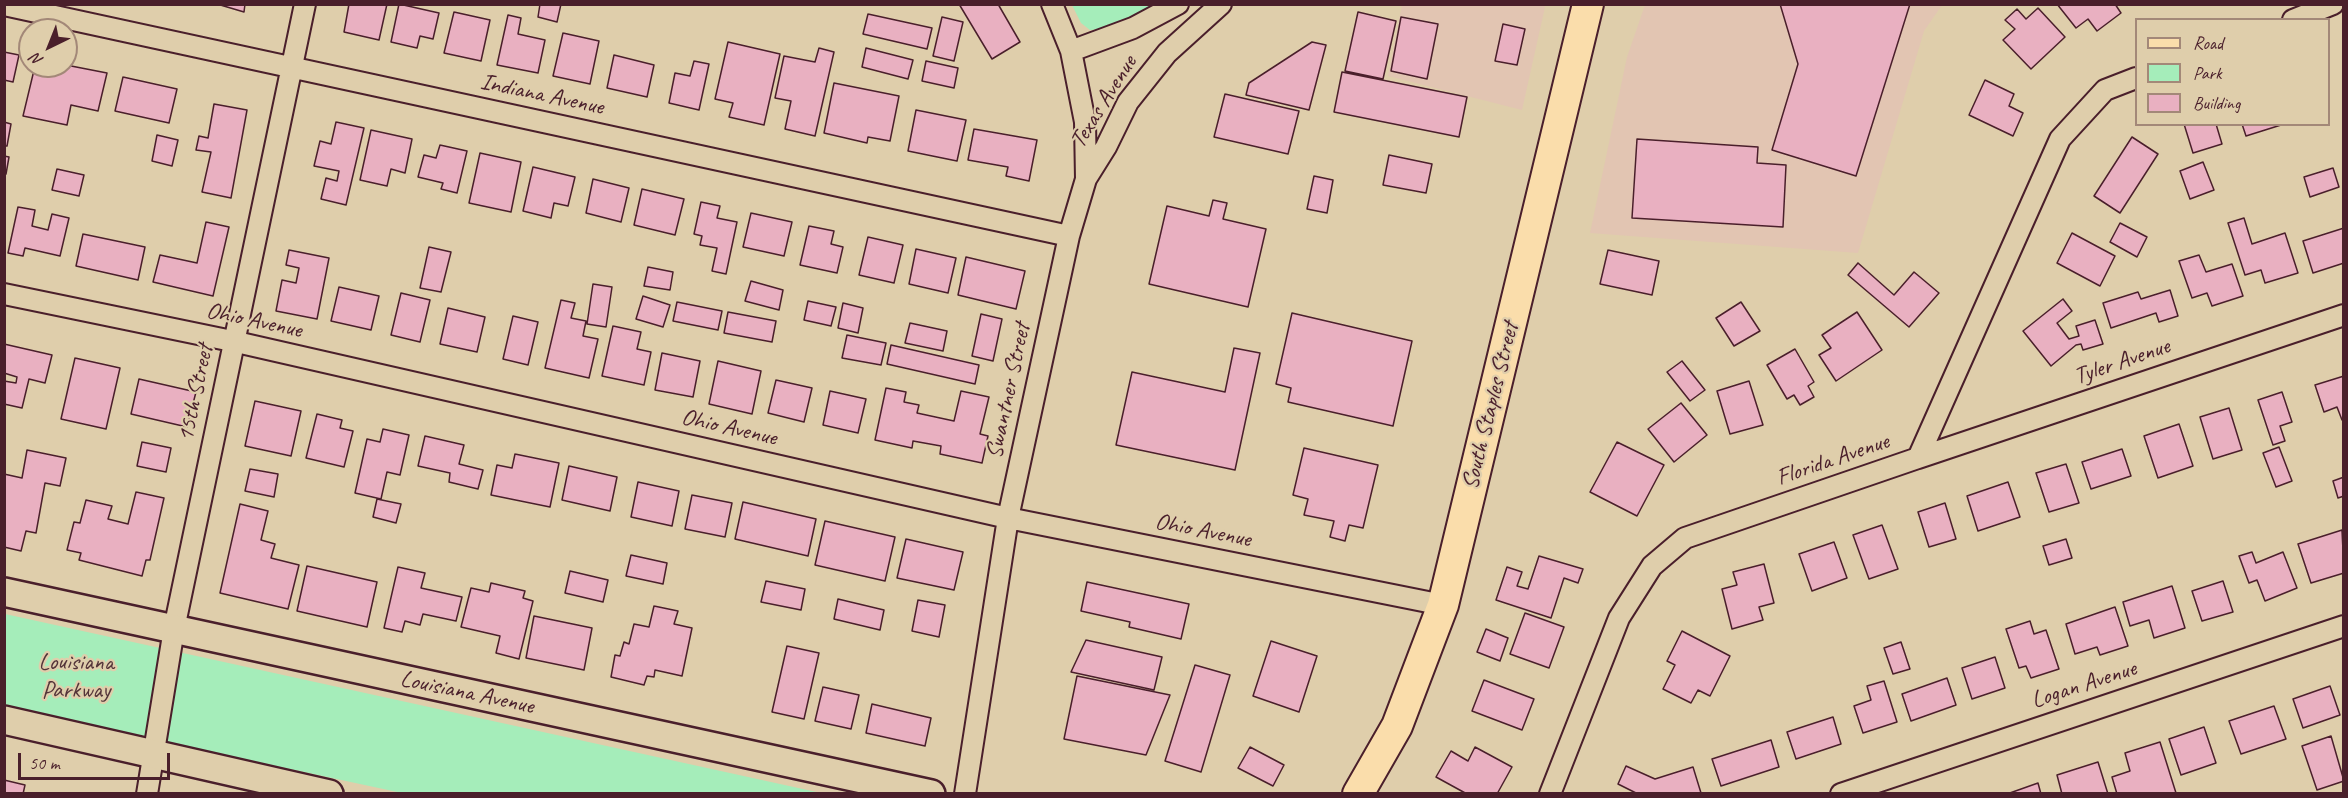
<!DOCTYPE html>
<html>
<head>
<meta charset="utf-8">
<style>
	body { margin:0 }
	#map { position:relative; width:2348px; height:798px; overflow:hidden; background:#dfceab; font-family:Caveat,sans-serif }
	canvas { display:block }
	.frame { position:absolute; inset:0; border:6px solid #4a1f2b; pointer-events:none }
	.legend { position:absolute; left:2135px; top:18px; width:195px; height:108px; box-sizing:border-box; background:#dfceab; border:2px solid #a38878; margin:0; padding:8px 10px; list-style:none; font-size:18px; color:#4a1f2b }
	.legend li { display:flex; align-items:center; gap:12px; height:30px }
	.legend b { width:30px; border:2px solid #a38878 }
	.north { position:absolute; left:18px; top:18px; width:60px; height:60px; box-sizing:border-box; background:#dfceab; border:2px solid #a38878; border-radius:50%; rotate:223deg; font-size:16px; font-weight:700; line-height:24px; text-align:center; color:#4a1f2b }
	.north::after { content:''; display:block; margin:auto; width:21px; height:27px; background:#4a1f2b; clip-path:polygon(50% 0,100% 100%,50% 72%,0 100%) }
	.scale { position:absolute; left:18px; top:753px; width:152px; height:27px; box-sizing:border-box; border:3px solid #4a1f2b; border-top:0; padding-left:8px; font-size:18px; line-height:21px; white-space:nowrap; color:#4a1f2b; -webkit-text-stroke:4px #dfceab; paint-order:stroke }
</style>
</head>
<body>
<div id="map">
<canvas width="2348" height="798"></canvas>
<div class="frame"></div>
<ul class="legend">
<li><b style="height:8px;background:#faddab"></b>Road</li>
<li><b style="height:16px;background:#a5edba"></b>Park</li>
<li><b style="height:16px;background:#e9b0c1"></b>Building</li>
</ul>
<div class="north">N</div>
<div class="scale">50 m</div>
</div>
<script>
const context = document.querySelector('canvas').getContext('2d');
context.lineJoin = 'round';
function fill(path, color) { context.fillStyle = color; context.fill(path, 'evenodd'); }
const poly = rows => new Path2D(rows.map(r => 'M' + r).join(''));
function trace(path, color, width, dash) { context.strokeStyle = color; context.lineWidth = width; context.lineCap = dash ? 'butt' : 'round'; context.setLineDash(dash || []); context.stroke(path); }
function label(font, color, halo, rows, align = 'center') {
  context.font = font + ' Caveat,sans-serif'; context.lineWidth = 4.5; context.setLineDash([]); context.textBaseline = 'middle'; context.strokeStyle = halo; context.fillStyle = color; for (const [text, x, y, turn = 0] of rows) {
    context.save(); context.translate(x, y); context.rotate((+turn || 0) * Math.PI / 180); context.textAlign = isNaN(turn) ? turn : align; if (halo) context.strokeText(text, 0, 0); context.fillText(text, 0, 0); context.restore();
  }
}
const built = poly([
	[1542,4,1545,7,1522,110,1388,76,1402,5],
	[1645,5,1942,5,1924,31,1858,253,1590,233,1627,57]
]);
const green = poly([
	[1072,5,1160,5,1101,29,1090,30,1081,23],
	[5,614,821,793,402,793,5,708]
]);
const building = poly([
	[217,4,245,4,244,12,217,4],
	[349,4,387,4,379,40,344,32,349,4],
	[399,4,439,13,433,39,420,36,417,48,391,42,399,4],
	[561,4,557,22,538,17,540,4,561,4],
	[959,4,998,4,1020,42,992,59,959,4],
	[1780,4,1910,4,1856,176,1772,150,1798,64,1780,4],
	[2057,4,2115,4,2121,13,2097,31,2088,19,2076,28,2057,4],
	[2038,8,2065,37,2031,69,2003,40,2015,29,2005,20,2017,9,2026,19,2038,8],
	[454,12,490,20,481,61,444,53,454,12],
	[1358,12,1396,21,1383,79,1345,71,1358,12],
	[868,14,932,28,927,49,863,34,868,14],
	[508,15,521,18,518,34,545,40,538,73,497,65,508,15],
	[942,17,963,22,954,61,933,56,942,17],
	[1401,17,1438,24,1427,79,1391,71,1401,17],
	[1503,24,1525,29,1517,65,1495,61,1503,24],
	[563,33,599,41,590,84,553,76,563,33],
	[728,42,780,54,764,125,729,117,733,103,715,99,728,42],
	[1312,42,1326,45,1309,110,1246,95,1249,83,1312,42],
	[819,48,834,52,815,136,785,129,791,101,775,98,784,56,815,62,819,48],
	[866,48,913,60,908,79,862,67,866,48],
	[4,52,19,55,13,82,4,80,4,52],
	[614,55,654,65,647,97,607,88,614,55],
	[694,61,709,64,699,110,669,103,675,73,690,76,694,61],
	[926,61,958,68,954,88,922,81,926,61],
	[66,65,107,73,98,111,71,105,67,125,23,116,35,66,66,65],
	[1342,72,1467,97,1459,137,1334,112,1342,72],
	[123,77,177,89,169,123,115,111,123,77],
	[1985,80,2014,94,2009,106,2023,113,2013,136,1969,115,1985,80],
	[834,83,899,96,890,141,868,137,867,143,824,133,834,83],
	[1225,94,1299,111,1288,154,1214,137,1225,94],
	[214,104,247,110,231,198,202,192,211,152,196,150,199,136,208,138,214,104],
	[916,110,966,120,957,161,908,151,916,110],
	[4,122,11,124,7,146,4,146,4,122],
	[336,122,364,128,346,205,321,199,326,178,337,181,339,171,314,166,320,141,331,144,336,122],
	[2184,124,2216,124,2222,144,2193,153,2184,124],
	[2242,124,2280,124,2281,125,2246,136,2242,124],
	[974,129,1037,140,1029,181,1006,176,1008,167,968,160,974,129],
	[371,130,412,139,405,173,391,169,387,186,360,180,371,130],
	[157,135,178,140,172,166,152,161,157,135],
	[2132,137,2158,154,2120,213,2094,196,2132,137],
	[1637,139,1758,147,1757,163,1786,165,1783,227,1632,218,1637,139],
	[440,145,467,151,457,193,441,189,443,183,418,177,424,155,436,158,440,145],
	[480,153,521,162,511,212,469,203,480,153],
	[1389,155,1432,164,1426,193,1383,185,1389,155],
	[4,156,9,157,6,174,4,174,4,156],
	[2203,162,2214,190,2190,199,2180,171,2203,162],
	[533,167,575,177,568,206,554,203,551,218,523,211,533,167],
	[2333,168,2339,187,2310,197,2304,177,2333,168],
	[57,169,84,175,79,196,52,190,57,169],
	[1314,176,1333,180,1327,213,1307,209,1314,176],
	[593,179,629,188,621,222,586,213,593,179],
	[642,189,684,199,675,235,634,225,642,189],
	[1213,200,1227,203,1223,219,1266,229,1248,307,1149,284,1167,206,1209,216,1213,200],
	[701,202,720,206,717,218,737,222,726,274,712,271,717,248,700,245,702,236,694,234,701,202],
	[18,207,35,210,32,226,48,230,52,214,69,218,60,256,25,248,23,256,8,253,18,207],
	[751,213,792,222,784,256,743,247,751,213],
	[2244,218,2252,244,2285,233,2298,273,2265,283,2261,270,2245,275,2228,223,2244,218],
	[206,222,229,227,213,296,153,282,160,255,197,263,206,222],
	[2120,223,2147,237,2137,257,2110,242,2120,223],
	[809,226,834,231,831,244,843,247,837,273,800,265,809,226],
	[2344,228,2344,263,2313,273,2303,241,2344,228],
	[2072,233,2115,256,2100,286,2057,263,2072,233],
	[83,234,145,247,138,280,76,266,83,234],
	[868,237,903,245,894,283,859,275,868,237],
	[429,247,451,252,441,292,420,288,429,247],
	[916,249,956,258,948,293,909,284,916,249],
	[289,250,329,258,317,319,276,311,282,280,296,283,299,268,286,265,289,250],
	[1608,250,1659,261,1652,295,1600,284,1608,250],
	[2199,255,2206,272,2232,264,2243,296,2212,306,2207,293,2192,298,2179,261,2199,255],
	[966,257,1025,271,1016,309,958,295,966,257],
	[1858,263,1894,295,1914,272,1939,293,1909,327,1848,275,1858,263],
	[648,267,673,272,670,290,644,286,648,267],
	[751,281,783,290,779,310,745,301,751,281],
	[593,284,612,287,606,327,587,324,593,284],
	[339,287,379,296,371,330,331,321,339,287],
	[2170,290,2178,316,2159,322,2156,313,2111,328,2103,303,2138,292,2141,299,2170,290],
	[401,293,430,300,420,342,391,335,401,293],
	[643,296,670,305,663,327,636,319,643,296],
	[2063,299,2072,311,2057,323,2069,339,2079,336,2076,326,2095,320,2103,344,2083,350,2081,344,2076,345,2051,366,2023,331,2063,299],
	[561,300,575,303,571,318,586,321,583,336,598,339,589,378,545,368,561,300],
	[808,301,836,307,831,326,804,320,808,301],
	[677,302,722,311,718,330,673,321,677,302],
	[1741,302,1760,331,1734,346,1716,318,1741,302],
	[843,303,863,308,858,333,838,328,843,303],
	[448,308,485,317,477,352,440,344,448,308],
	[728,312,776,321,772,342,724,333,728,312],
	[1857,312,1882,350,1836,381,1819,355,1831,348,1822,335,1857,312],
	[1292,313,1412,341,1393,426,1288,402,1291,388,1276,384,1292,313],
	[981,314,1002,319,993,361,972,356,981,314],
	[513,316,538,322,528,365,503,359,513,316],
	[910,323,947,331,943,351,905,343,910,323],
	[613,326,641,332,637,349,651,352,644,385,602,376,613,326],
	[847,335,886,343,881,365,842,358,847,335],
	[4,344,52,355,45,383,29,379,22,408,4,404,4,381,16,383,17,377,4,373,4,344],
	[891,345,979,365,975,384,887,364,891,345],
	[1234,348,1260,353,1235,470,1116,445,1132,372,1225,392,1234,348],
	[1795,349,1814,382,1808,386,1814,397,1800,405,1794,395,1787,399,1767,365,1795,349],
	[662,353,700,361,693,397,655,390,662,353],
	[75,358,120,368,106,429,61,419,75,358],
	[718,361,761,371,752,414,709,404,718,361],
	[1682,361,1705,390,1690,401,1667,372,1682,361],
	[2344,376,2344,419,2342,420,2337,407,2324,412,2315,385,2344,376],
	[139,379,196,392,187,427,131,414,139,379],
	[776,380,812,388,804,422,768,413,776,380],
	[1749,381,1763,425,1730,434,1717,391,1749,381],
	[886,388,906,392,904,402,919,405,917,413,954,421,961,391,989,397,980,434,988,436,982,463,940,454,941,446,913,441,912,448,875,440,886,388],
	[830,391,866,399,858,433,823,425,830,391],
	[2282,392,2292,422,2280,426,2285,441,2273,445,2258,400,2282,392],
	[255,401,301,411,291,456,245,446,255,401],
	[1681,403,1707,435,1674,462,1648,429,1681,403],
	[2229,408,2242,450,2213,459,2200,417,2229,408],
	[317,414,342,420,340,428,353,431,344,467,306,458,317,414],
	[2179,424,2193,466,2158,478,2144,436,2179,424],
	[383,429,409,435,400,475,387,472,381,499,355,493,367,439,380,442,383,429],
	[425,436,464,445,459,464,483,470,478,489,449,482,450,473,418,466,425,436],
	[142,442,171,448,166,472,137,466,142,442],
	[1617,442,1664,465,1637,516,1590,492,1617,442],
	[2279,447,2292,481,2276,487,2263,453,2279,447],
	[1304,448,1378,465,1363,528,1349,525,1345,541,1330,537,1334,521,1304,515,1308,499,1293,495,1304,448],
	[2122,449,2131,476,2091,489,2082,462,2122,449],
	[27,450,66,458,60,486,45,483,36,533,26,531,21,551,4,547,4,474,22,478,27,450],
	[515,454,559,463,550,507,491,495,497,465,512,468,515,454],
	[2066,464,2079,503,2049,512,2036,473,2066,464],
	[569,466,617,477,610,511,562,500,569,466],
	[250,469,278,474,274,497,245,491,250,469],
	[2344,477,2344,496,2338,498,2333,481,2344,477],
	[638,482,679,491,672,526,631,517,638,482],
	[2008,482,2020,517,1978,531,1967,496,2008,482],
	[136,492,164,498,150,560,146,560,142,576,79,560,81,553,67,550,74,522,80,523,86,500,112,506,108,519,128,524,136,492],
	[692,495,732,503,725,537,685,529,692,495],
	[377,499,401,504,396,523,373,517,377,499],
	[743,502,816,519,808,556,735,539,743,502],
	[1945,503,1956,539,1929,547,1918,512,1945,503],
	[240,504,268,511,261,540,275,544,271,558,299,565,288,609,220,593,240,504],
	[825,521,895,537,885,581,815,565,825,521],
	[1882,525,1898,569,1869,579,1853,535,1882,525],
	[2342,530,2344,573,2311,583,2298,544,2342,530],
	[906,539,963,552,954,590,897,578,906,539],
	[2066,539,2072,558,2049,565,2043,546,2066,539],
	[1834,542,1847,578,1812,591,1799,554,1834,542],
	[2252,552,2256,563,2283,552,2297,588,2265,601,2257,580,2249,583,2239,556,2252,552],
	[631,555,667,563,663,584,626,576,631,555],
	[1539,556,1583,569,1578,583,1564,578,1551,618,1496,600,1507,567,1522,572,1517,586,1528,589,1539,556],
	[1764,564,1774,603,1759,607,1763,620,1732,629,1722,589,1737,585,1733,572,1764,564],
	[307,566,377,582,367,627,297,611,307,566],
	[398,567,425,573,421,588,462,597,456,621,423,614,420,625,405,621,402,632,384,628,398,567],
	[570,571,608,580,603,602,565,593,570,571],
	[766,581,805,589,801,610,761,602,766,581],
	[2223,581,2233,612,2202,621,2192,591,2223,581],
	[1087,582,1189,604,1181,639,1129,627,1130,622,1081,611,1087,582],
	[491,583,525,591,523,598,533,601,519,659,496,653,500,636,461,627,471,588,489,592,491,583],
	[2172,586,2185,628,2154,638,2149,620,2130,626,2123,602,2172,586],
	[838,599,884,610,880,630,834,619,838,599],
	[918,600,945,605,939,637,912,631,918,600],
	[654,606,678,611,674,624,692,628,682,676,655,670,654,677,647,676,644,685,611,677,615,655,620,656,624,642,629,644,634,624,649,627,654,606],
	[2115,607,2128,646,2100,655,2097,647,2075,654,2066,624,2115,607],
	[1525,613,1564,627,1549,668,1510,654,1525,613],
	[534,616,592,628,584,670,526,658,534,616],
	[2030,621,2034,634,2046,630,2059,669,2031,678,2026,666,2019,668,2006,629,2030,621],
	[1486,629,1508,638,1500,661,1477,652,1486,629],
	[1682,631,1730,656,1710,696,1698,690,1691,703,1663,689,1675,665,1667,661,1682,631],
	[1086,640,1162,657,1154,690,1071,672,1086,640],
	[1271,641,1317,656,1299,712,1253,696,1271,641],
	[1901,642,1910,669,1893,674,1884,648,1901,642],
	[787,646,819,653,804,719,772,712,787,646],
	[1995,657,2005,688,1972,699,1962,668,1995,657],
	[1195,665,1230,675,1201,772,1165,761,1195,665],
	[1077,676,1170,695,1146,755,1064,739,1077,676],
	[1947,678,1956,705,1911,721,1902,694,1947,678],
	[1484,680,1534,699,1522,730,1472,711,1484,680],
	[1884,681,1897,722,1863,733,1854,706,1871,700,1867,686,1884,681],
	[2330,686,2340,715,2303,728,2293,699,2330,686],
	[823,687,859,695,851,729,815,721,823,687],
	[872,704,931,718,925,746,866,733,872,704],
	[2274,706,2286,739,2241,754,2229,721,2274,706],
	[1833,717,1841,744,1796,759,1787,732,1833,717],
	[2204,727,2216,763,2181,775,2169,739,2204,727],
	[2331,736,2344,781,2317,790,2302,746,2331,736],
	[1771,740,1779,767,1721,786,1712,759,1771,740],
	[2160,742,2176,793,2117,794,2112,777,2130,771,2125,753,2160,742],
	[1250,747,1284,765,1273,786,1238,768,1250,747],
	[1475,747,1512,767,1497,794,1467,794,1436,777,1451,751,1468,761,1475,747],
	[2098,762,2108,794,2062,794,2057,775,2098,762],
	[1626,766,1655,779,1693,767,1701,793,1638,794,1618,784,1626,766],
	[4,780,25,785,23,794,4,794,4,780],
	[2038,783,2041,794,2007,794,2038,783]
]);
const street = poly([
	[4,5,1069,236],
	[2293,20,2333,4],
	[1071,51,1133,28,1178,4],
	[1086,179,1106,147,1128,102,1167,53,1221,4],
	[4,294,232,341,1008,518,1443,605],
	[1918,458,2344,315],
	[147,794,174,629,305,4],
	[965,794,1008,518,1069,236,1086,179,1085,122,1071,51,1052,4],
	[1550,794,1619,618,1652,566,1685,538,1918,458,2060,139,2105,90,2136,78],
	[1841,794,2344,626]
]);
const secondary = poly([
	[4,592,931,794],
	[4,720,329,794]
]);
const primary = poly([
	[1358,794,1397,726,1443,605,1588,4]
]);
const streetNames = [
	["Indiana Avenue",542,95,12],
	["Texas Avenue",1104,102,-58],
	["Ohio Avenue",254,321,12],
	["Tyler Avenue",2122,362,-19],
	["Swantner Street",1009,391,-78],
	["15th Street",196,393,-78],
	["South Staples Street",1491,406,-76],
	["Ohio Avenue",729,428,13],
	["Florida Avenue",1833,460,-19],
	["Ohio Avenue",1203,531,11],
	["Logan Avenue",2084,685,-18],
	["Louisiana Avenue",467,693,12]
];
const parkNames = [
	["Louisiana",76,663],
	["Parkway",76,691]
];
fill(built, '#e2c5b2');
fill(green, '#a5edba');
fill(building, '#e9b0c1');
trace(building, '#4a1f2b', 1.5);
trace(street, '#4a1f2b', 24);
trace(secondary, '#4a1f2b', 32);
trace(primary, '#4a1f2b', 34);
trace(street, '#dfceab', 20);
trace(secondary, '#dfceab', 27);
trace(primary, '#faddab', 30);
label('24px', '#4a1f2b', '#dfceab', streetNames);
label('24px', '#533439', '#dfceab', parkNames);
</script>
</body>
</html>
